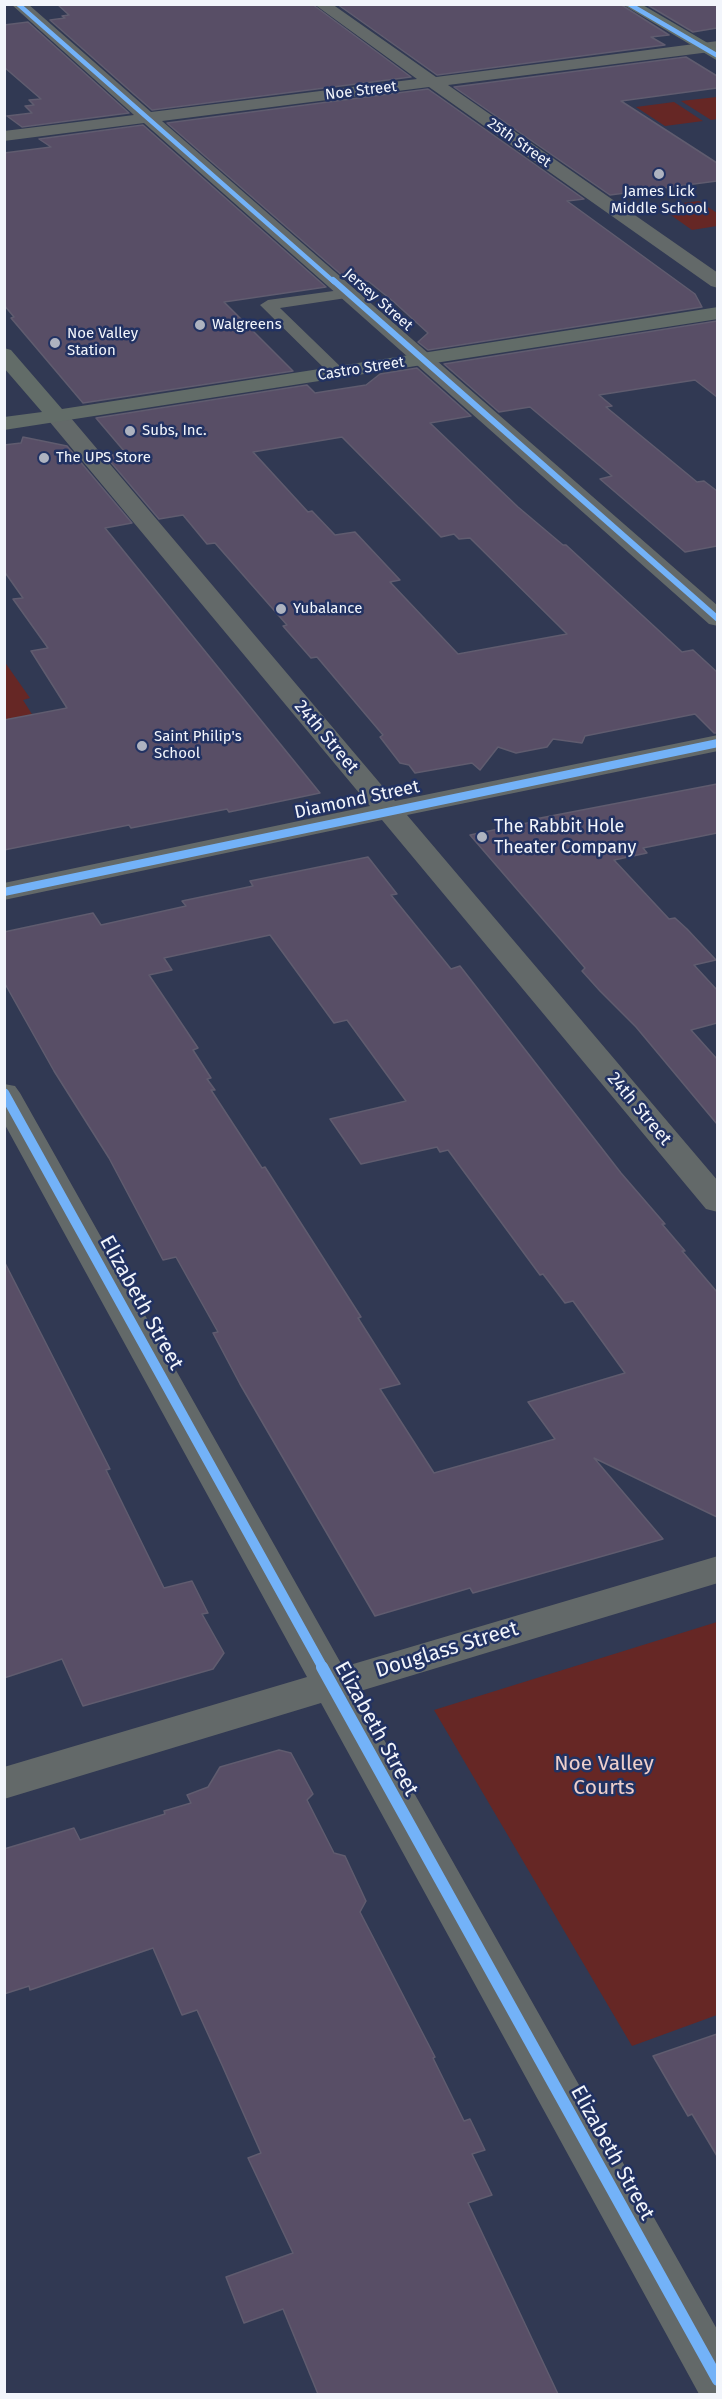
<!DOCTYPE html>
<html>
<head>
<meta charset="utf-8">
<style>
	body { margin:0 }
	#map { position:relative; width:722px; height:2399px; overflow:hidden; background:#313953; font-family:"Fira Sans",sans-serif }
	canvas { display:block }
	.frame { position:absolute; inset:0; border:6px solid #f2f5fb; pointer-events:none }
</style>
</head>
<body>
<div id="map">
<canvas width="722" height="2399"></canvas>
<div class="frame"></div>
</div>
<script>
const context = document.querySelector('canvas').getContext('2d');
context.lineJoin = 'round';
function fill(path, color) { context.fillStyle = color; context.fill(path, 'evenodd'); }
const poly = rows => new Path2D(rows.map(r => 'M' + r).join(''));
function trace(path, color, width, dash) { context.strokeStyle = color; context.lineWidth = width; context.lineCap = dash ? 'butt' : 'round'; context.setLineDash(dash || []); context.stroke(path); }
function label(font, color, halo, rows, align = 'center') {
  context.font = font + ' "Fira Sans",sans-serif'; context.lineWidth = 5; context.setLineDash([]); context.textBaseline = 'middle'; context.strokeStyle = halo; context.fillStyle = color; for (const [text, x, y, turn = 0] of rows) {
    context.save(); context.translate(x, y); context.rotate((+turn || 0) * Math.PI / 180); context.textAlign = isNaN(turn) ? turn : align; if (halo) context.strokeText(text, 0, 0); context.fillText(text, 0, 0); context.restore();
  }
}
const green = poly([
	[717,97,717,119,711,120,681,101],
	[674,102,703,121,665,126,636,107],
	[699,201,717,213,717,226,692,230,658,206],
	[4,661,30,698,23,700,35,719,5,740],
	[717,1622,717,2015,632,2046,434,1710]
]);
const building = poly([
	[57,4,312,4,411,77,152,110,50,20,65,18,62,16,69,15,57,4],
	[337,4,620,4,669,35,651,37,665,45,437,75,337,4],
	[646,4,717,4,717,28,693,32,646,4],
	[28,22,129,113,22,127,7,116,32,113,25,106,34,105,29,100,41,99,4,67,4,25,28,22],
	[686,57,717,76,717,88,621,101,717,163,717,181,610,195,454,87,686,57],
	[428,89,584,199,567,201,695,294,702,307,428,350,418,342,428,333,394,302,368,281,352,284,167,123,428,89],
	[143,125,326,287,224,302,293,371,83,403,11,318,14,317,4,305,4,153,51,147,39,139,143,125],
	[717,321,717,397,695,380,599,395,612,406,606,407,697,482,704,481,717,491,717,546,685,552,600,479,612,476,530,407,499,412,444,364,717,321],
	[417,368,471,416,430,423,518,507,563,545,566,545,682,652,693,650,717,672,717,733,714,733,695,714,585,736,582,743,553,739,547,747,516,753,498,747,480,770,472,763,415,773,409,765,400,763,380,737,383,735,317,657,311,658,283,626,287,625,215,543,207,544,183,515,159,519,103,453,130,458,96,418,307,385,315,393,366,385,380,374,417,368],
	[342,437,441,537,454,534,459,539,470,538,567,634,458,654,390,582,400,580,355,532,335,535,312,511,308,512,253,452,342,437],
	[23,437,67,446,132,523,105,528,320,793,229,812,227,809,131,828,129,825,4,850,4,720,67,708,31,651,48,648,13,599,23,598,4,571,4,445,21,443,23,437],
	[717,784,717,833,643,848,647,853,614,860,669,919,675,918,687,929,716,960,694,965,717,990,717,1023,691,1030,717,1059,717,1124,636,1027,600,991,582,971,585,968,470,835,532,822,530,820,717,784],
	[368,857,397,894,391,895,451,969,460,966,621,1173,665,1224,662,1224,685,1251,682,1251,717,1292,717,1517,594,1458,663,1539,473,1593,470,1588,375,1616,240,1384,213,1333,218,1332,176,1257,163,1260,109,1158,54,1071,4,982,4,932,93,913,101,925,186,906,182,901,253,886,250,881,368,857],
	[270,935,334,1023,347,1020,406,1101,330,1119,361,1164,437,1147,440,1152,448,1150,540,1275,543,1274,565,1303,573,1301,625,1373,528,1402,555,1439,434,1473,380,1389,400,1384,358,1318,361,1317,265,1167,262,1168,211,1090,215,1090,207,1079,211,1078,193,1050,198,1048,149,975,172,970,164,958,270,935],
	[4,1261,110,1469,106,1470,164,1588,192,1581,208,1613,202,1614,224,1653,213,1669,83,1706,62,1659,4,1678,4,1261],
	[279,1750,291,1753,313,1794,307,1800,334,1853,345,1856,366,1901,360,1912,435,2057,433,2058,464,2121,470,2119,485,2150,472,2154,492,2195,468,2203,558,2394,318,2394,283,2309,244,2323,226,2277,293,2253,248,2158,261,2153,222,2065,197,2010,182,2015,153,1948,30,1990,29,1986,4,1994,4,1849,74,1828,80,1840,165,1814,164,1811,191,1803,187,1795,208,1787,220,1767,279,1750],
	[717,2034,717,2156,692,2114,688,2116,653,2056,717,2034]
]);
const lane = poly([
	[348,289,356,294,353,297,280,308,344,370,346,373,338,378,332,376,260,305,268,300,348,289]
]);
const street = poly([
	[11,4,28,4,151,112,417,79,314,4,332,4,436,77,718,41,718,51,448,85,718,273,718,288,711,286,429,87,162,121,718,606,718,626,709,624,144,123,4,141,4,131,134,115,11,4],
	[57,410,65,411,395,801,718,735,718,751,407,815,718,1181,718,1212,706,1209,382,820,4,900,4,883,370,806,49,421,46,416,49,411,57,410],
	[4,1084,15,1086,20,1093,343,1667,718,1556,718,1583,357,1692,718,2331,718,2394,699,2394,321,1703,4,1799,4,1767,307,1677,4,1123,4,1084]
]);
const secondary = poly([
	[622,4,641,4,718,49,718,61,622,4],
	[718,307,718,319,4,430,4,417,42,412,4,368,4,348,11,350,62,409,718,307]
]);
const cyclewayFar4 = poly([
	[18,4,334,282],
	[629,4,718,56]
]);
const cyclewayFar3 = poly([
	[333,280,718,619]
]);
const cyclewayFar2 = poly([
	[4,892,718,743]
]);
const cyclewayFar1 = poly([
	[4,1093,323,1668]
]);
const cycleway = poly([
	[322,1667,718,2380]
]);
const markers = [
	[659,174,6,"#aeb3c0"],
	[200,325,6,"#aeb3c0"],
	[55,343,6,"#aeb3c0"],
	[130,431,6,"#aeb3c0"],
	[44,458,6,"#aeb3c0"],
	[281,609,6,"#aeb3c0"],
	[142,746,6,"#aeb3c0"],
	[482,837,6,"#aeb3c0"]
];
const farStreetnames = [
	["Noe Street",361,91,-7],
	["25th Street",519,143,35],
	["Jersey Street",378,300,41],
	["Castro Street",361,369,-9]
];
const farPoinames = [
	["James Lick",659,192,"center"],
	["Middle School",659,209,"center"],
	["Walgreens",212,325],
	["Noe Valley",67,334],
	["Station",67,351],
	["Subs, Inc.",142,431],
	["The UPS Store",56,458],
	["Yubalance",293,609],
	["Saint Philip's",154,737],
	["School",154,754]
];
const streetNames = [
	["24th Street",326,737,50],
	["Diamond Street",357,800,-12],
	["24th Street",639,1109,50]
];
const poiNames = [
	["The Rabbit Hole",494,827],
	["Theater Company",494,848]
];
const nearStreetnames = [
	["Elizabeth Street",141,1303,61],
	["Douglass Street",447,1650,-17],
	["Elizabeth Street",376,1729,61],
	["Elizabeth Street",612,2153,61]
];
const nearParknames = [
	["Noe Valley",604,1764],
	["Courts",604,1788]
];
fill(green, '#662725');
fill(building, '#584e66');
trace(building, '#605c6f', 1.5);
fill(lane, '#636969');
fill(street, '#636969');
fill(secondary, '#626c68');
trace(cyclewayFar4, '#73b2f8', 4.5);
trace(cyclewayFar3, '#73b2f8', 6);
trace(cyclewayFar2, '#73b2f8', 8);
trace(cyclewayFar1, '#73b2f8', 10);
trace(cycleway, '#73b2f8', 12);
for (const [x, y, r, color] of markers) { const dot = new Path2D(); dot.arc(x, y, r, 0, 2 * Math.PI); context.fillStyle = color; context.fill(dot); trace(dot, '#223262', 2); }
label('15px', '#f2f5fb', '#223262', farStreetnames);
label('15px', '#f2f5fb', '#223262', farPoinames, 'left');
label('18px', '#f2f5fb', '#223262', streetNames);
label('18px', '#f2f5fb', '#223262', poiNames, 'left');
label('21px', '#f2f5fb', '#223262', nearStreetnames);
label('21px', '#eecfcb', '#223262', nearParknames);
</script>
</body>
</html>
